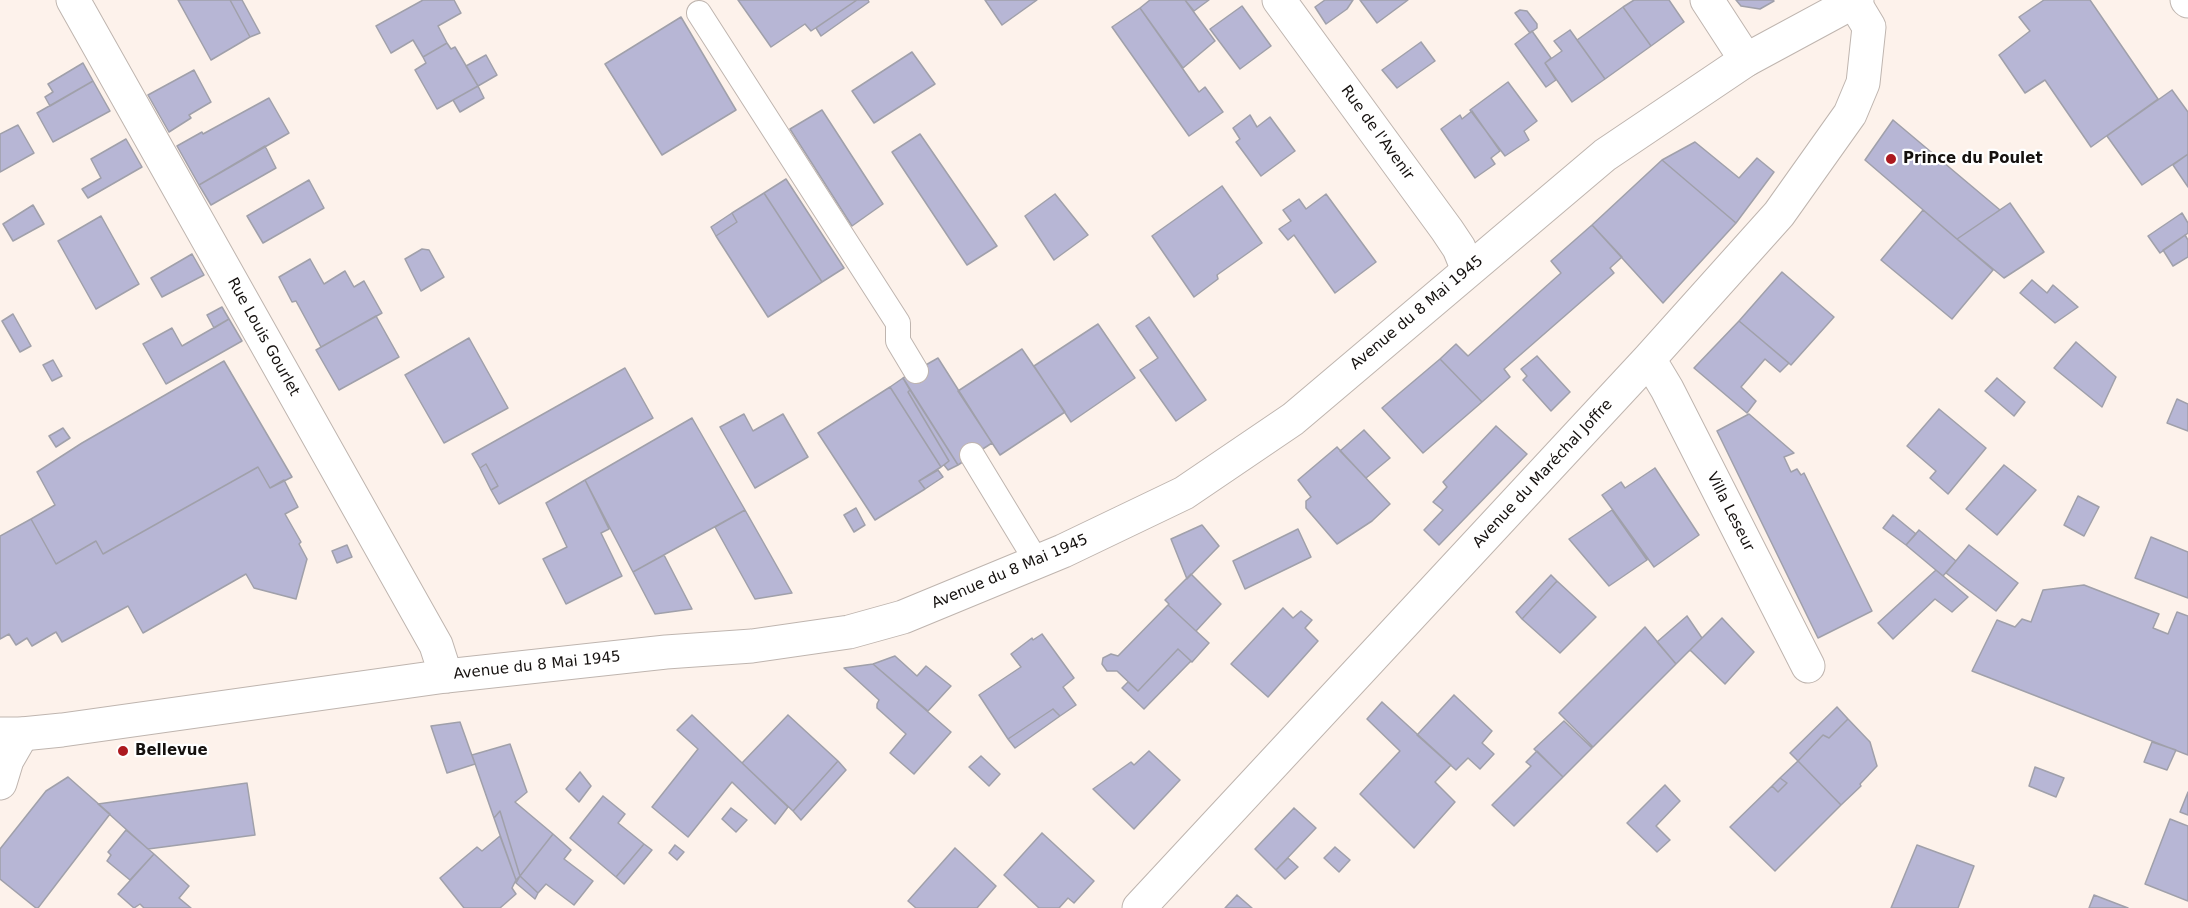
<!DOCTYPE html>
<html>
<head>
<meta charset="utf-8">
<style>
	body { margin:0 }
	canvas { display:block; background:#fdf2eb }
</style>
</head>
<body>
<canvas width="2188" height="908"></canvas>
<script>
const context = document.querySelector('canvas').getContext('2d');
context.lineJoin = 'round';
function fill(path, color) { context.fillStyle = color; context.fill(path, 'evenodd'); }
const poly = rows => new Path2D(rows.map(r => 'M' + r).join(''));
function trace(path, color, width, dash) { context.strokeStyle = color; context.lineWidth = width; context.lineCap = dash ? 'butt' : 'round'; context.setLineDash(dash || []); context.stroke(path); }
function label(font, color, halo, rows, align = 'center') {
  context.font = font + ' "DejaVu Sans",sans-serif'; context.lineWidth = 4.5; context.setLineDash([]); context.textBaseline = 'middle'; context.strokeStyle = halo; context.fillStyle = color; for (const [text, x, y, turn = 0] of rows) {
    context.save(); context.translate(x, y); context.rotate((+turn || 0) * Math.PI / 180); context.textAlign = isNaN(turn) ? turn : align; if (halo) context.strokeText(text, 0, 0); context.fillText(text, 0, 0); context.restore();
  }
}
const building = poly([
	[178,0,230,0,250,37,211,60,178,0],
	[230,0,242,0,260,33,250,37,230,0],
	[423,0,454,0,461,13,438,26,447,43,423,57,413,40,391,53,376,26,423,0],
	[738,0,857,0,811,31,805,24,771,47,738,0],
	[857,0,868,0,869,2,821,36,816,28,857,0],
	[985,0,1037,0,1002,25,985,0],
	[1150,0,1185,0,1215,41,1183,68,1140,8,1150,0],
	[1185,0,1209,0,1194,11,1185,0],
	[1325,0,1353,0,1347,9,1326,24,1315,7,1325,0],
	[1360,0,1408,0,1377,23,1360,0],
	[1634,0,1669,0,1684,22,1651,46,1623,7,1634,0],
	[1736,0,1773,0,1774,1,1760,9,1741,6,1736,0],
	[2044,0,2090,0,2158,99,2091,147,2045,80,2025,93,1999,55,2030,31,2019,17,2044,0],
	[1242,6,1271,46,1240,69,1210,29,1242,6],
	[1623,7,1651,46,1605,79,1577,40,1623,7],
	[1140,8,1199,92,1205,87,1223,112,1189,136,1112,27,1140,8],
	[1520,10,1527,11,1537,24,1537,28,1530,33,1515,13,1520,10],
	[681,17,736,110,662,155,605,64,681,17],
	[1570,30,1605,79,1572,102,1545,63,1562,51,1554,41,1570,30],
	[1532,31,1551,58,1545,63,1556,80,1546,87,1515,44,1532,31],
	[1421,42,1435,61,1397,88,1382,70,1421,42],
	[447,43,451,49,455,47,478,86,437,109,415,70,426,63,423,57,447,43],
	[912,52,935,84,874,123,852,91,912,52],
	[486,55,497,75,478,86,466,66,486,55],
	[83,63,93,81,50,106,45,97,53,92,48,84,83,63],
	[194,70,211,102,189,115,191,118,169,132,148,95,194,70],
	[93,81,110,111,53,142,37,113,93,81],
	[1508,82,1537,121,1524,131,1529,140,1505,156,1470,110,1508,82],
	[478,86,484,98,460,112,453,100,478,86],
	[2172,90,2188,112,2188,154,2142,185,2107,136,2172,90],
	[269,98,289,133,199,185,177,146,202,132,203,134,269,98],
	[822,110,883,204,852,226,790,129,822,110],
	[1472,111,1500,151,1491,158,1495,164,1475,178,1441,129,1460,115,1462,119,1472,111],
	[1250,115,1257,127,1270,117,1295,151,1261,176,1236,142,1240,139,1233,128,1250,115],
	[1893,120,2000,210,1957,239,1865,160,1893,120],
	[18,125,34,153,0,172,0,134,18,125],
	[920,134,997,246,967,265,892,152,920,134],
	[126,139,142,167,88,198,82,189,101,178,91,159,126,139],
	[1695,142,1739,178,1757,158,1774,172,1736,223,1662,160,1695,142],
	[265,146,276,168,211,205,199,185,265,146],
	[2188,154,2188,187,2173,165,2188,154],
	[1662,160,1736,223,1663,303,1592,225,1662,160],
	[786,179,844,268,822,282,764,193,786,179],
	[309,180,324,208,263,243,247,216,309,180],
	[1222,186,1262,243,1217,275,1218,279,1194,297,1152,236,1222,186],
	[764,193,822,282,768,317,716,236,737,222,732,213,764,193],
	[1055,194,1088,235,1054,260,1025,216,1055,194],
	[1326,194,1376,262,1335,293,1294,235,1288,240,1279,229,1291,221,1283,210,1299,199,1306,209,1326,194],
	[2010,203,2044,252,2004,278,1957,239,2010,203],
	[33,205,44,224,13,241,3,224,33,205],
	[1923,210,1993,270,1952,319,1881,260,1923,210],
	[732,213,737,222,716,236,711,227,732,213],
	[2182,213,2188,223,2188,233,2160,253,2148,236,2182,213],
	[101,216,139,284,96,309,58,241,101,216],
	[1592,225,1622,257,1610,268,1614,273,1504,369,1510,377,1482,402,1440,359,1456,344,1468,356,1561,273,1551,261,1592,225],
	[2185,235,2188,240,2188,257,2173,266,2163,250,2185,235],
	[422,249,429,250,444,277,421,291,405,259,422,249],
	[192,254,204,275,162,297,151,278,192,254],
	[310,259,324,284,345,271,354,287,364,281,382,313,321,347,296,301,292,302,279,277,310,259],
	[1782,272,1834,317,1791,365,1739,321,1782,272],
	[2032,280,2047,293,2053,285,2078,307,2055,323,2020,293,2032,280],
	[222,307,229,319,214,328,207,315,222,307],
	[13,314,31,346,20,352,2,321,13,314],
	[376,316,399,357,339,390,316,350,376,316],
	[1149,317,1206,400,1176,421,1140,370,1158,358,1136,326,1149,317],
	[229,319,242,341,166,384,143,344,172,328,182,346,229,319],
	[1739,321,1789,363,1780,372,1765,359,1741,387,1756,401,1747,413,1694,368,1739,321],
	[1098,324,1135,378,1071,422,1034,366,1098,324],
	[469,338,508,408,444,443,405,375,469,338],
	[2076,342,2116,377,2102,407,2054,368,2076,342],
	[1022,349,1065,412,1000,455,958,391,1022,349],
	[1537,356,1570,392,1551,411,1523,380,1527,376,1521,369,1537,356],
	[938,358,992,443,958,465,903,378,938,358],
	[1440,359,1482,402,1423,453,1382,408,1440,359],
	[53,360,62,376,52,381,43,365,53,360],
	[224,361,292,477,270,488,258,467,103,554,96,541,56,564,31,519,55,505,37,472,82,443,224,361],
	[625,368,653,418,499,504,491,490,498,486,486,464,480,468,472,454,625,368],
	[903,378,910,390,908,392,949,461,941,467,890,387,903,378],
	[1997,378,2025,402,2014,416,1985,391,1997,378],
	[890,387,941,467,919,481,925,489,875,520,818,433,890,387],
	[910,390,958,465,948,470,944,465,949,461,908,392,910,390],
	[2177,399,2188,404,2188,431,2167,423,2177,399],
	[1939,409,1986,448,1948,494,1930,478,1936,471,1907,446,1939,409],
	[744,414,753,431,783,414,808,457,755,488,720,427,744,414],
	[1749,414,1794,453,1784,457,1791,472,1797,469,1801,475,1804,473,1872,611,1818,638,1717,431,1749,414],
	[692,418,745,510,633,572,585,480,692,418],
	[1496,426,1527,454,1439,545,1424,530,1443,510,1433,502,1447,487,1443,482,1496,426],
	[63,428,70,438,56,447,49,436,63,428],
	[1364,430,1390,458,1366,478,1340,451,1364,430],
	[1337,447,1390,504,1372,521,1337,544,1306,508,1306,501,1311,497,1298,480,1337,447],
	[486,464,498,486,491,490,480,468,486,464],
	[2004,465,2036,490,1997,535,1966,509,2004,465],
	[258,467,270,488,284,480,298,507,285,514,301,542,299,544,307,559,296,599,254,588,246,574,143,633,128,606,62,642,56,632,32,646,27,638,16,645,9,634,0,639,0,536,31,519,56,564,96,541,103,554,258,467],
	[1655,468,1699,535,1654,567,1602,495,1621,482,1625,488,1655,468],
	[938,470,943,477,925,489,919,481,938,470],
	[585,480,609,529,601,533,622,576,566,604,543,559,567,547,546,503,585,480],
	[2078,496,2099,507,2084,536,2064,525,2078,496],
	[856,508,865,525,854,532,844,515,856,508],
	[745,510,792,593,755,599,715,527,745,510],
	[1612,510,1647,560,1609,586,1569,539,1612,510],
	[1893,515,1916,534,1906,545,1883,528,1893,515],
	[1202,525,1219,546,1187,579,1171,539,1202,525],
	[1298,529,1311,557,1245,589,1233,561,1298,529],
	[1919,530,1956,561,1943,576,1906,545,1919,530],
	[2151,537,2188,552,2188,598,2135,578,2151,537],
	[347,545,352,557,337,563,332,551,347,545],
	[1969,545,2018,583,1996,611,1946,573,1969,545],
	[664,555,692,609,655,614,633,572,664,555],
	[1936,570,1968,597,1952,612,1935,599,1893,639,1878,623,1936,570],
	[1191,574,1221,604,1196,631,1168,605,1169,604,1165,600,1191,574],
	[1551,575,1557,581,1522,619,1516,612,1551,575],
	[1557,581,1596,617,1560,653,1522,619,1557,581],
	[2084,585,2159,614,2153,628,2168,634,2177,612,2188,616,2188,755,1972,671,1997,620,2015,627,2022,619,2031,622,2043,590,2084,585],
	[1168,605,1209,643,1192,662,1178,649,1138,691,1117,671,1107,671,1102,664,1103,658,1111,654,1118,656,1168,605],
	[1283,608,1293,618,1301,611,1312,620,1305,628,1318,641,1268,697,1231,664,1283,608],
	[1687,616,1702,638,1676,664,1657,642,1687,616],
	[1722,618,1754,652,1725,684,1690,650,1722,618],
	[1645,627,1676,664,1593,747,1559,713,1645,627],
	[1042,634,1074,678,1063,687,1076,705,1060,716,1053,709,1008,739,979,695,1021,667,1011,654,1032,638,1033,640,1042,634],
	[1178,649,1191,661,1144,709,1122,688,1128,682,1138,691,1178,649],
	[895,656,917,676,926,666,951,686,928,711,873,664,895,656],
	[873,664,951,732,914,774,890,753,906,734,877,708,877,704,879,700,844,668,873,664],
	[1454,695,1492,731,1482,743,1494,754,1480,769,1468,758,1456,770,1417,735,1454,695],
	[1382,702,1451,765,1435,782,1455,802,1414,848,1360,794,1400,751,1367,719,1382,702],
	[1837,707,1848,719,1829,738,1823,735,1798,761,1790,753,1837,707],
	[1053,709,1060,716,1015,748,1008,739,1053,709],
	[692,715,788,807,775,824,732,782,688,837,652,807,698,749,677,730,692,715],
	[788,715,838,761,793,811,742,763,788,715],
	[1848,719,1870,742,1877,766,1860,784,1861,786,1841,805,1798,761,1823,735,1829,738,1848,719],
	[1564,721,1592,748,1563,777,1534,749,1564,721],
	[460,722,475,764,447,773,431,726,460,722],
	[2152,742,2176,750,2167,770,2144,762,2152,742],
	[510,744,527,792,515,802,553,834,520,876,500,811,494,818,472,755,510,744],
	[1149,751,1180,780,1134,829,1093,789,1131,762,1134,765,1149,751],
	[1537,751,1563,777,1514,826,1492,805,1531,766,1526,762,1537,751],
	[981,756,1000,774,989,786,969,767,981,756],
	[838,761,846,770,801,820,793,811,838,761],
	[1798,761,1841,805,1775,871,1730,827,1772,786,1778,792,1787,783,1780,778,1798,761],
	[2035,767,2064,778,2056,797,2029,786,2035,767],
	[580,772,591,786,579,802,566,789,580,772],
	[68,777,110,814,38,908,36,908,0,879,0,849,46,791,68,777],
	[1780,778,1787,783,1778,792,1772,786,1780,778],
	[247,783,255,835,148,849,98,804,247,783],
	[1665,785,1680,801,1656,826,1670,840,1657,852,1627,823,1665,785],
	[2188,792,2188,815,2180,812,2188,792],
	[603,796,625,814,618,823,644,844,616,877,570,838,603,796],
	[731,808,747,820,736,832,722,819,731,808],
	[1294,808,1316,828,1276,870,1255,849,1294,808],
	[500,811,520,876,516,880,494,818,500,811],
	[2170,819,2188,826,2188,901,2145,884,2170,819],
	[126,830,154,854,130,880,107,861,111,855,108,852,126,830],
	[1042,833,1094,881,1074,903,1068,898,1059,908,1039,908,1004,875,1042,833],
	[553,834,571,850,564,859,593,881,574,905,546,884,538,893,520,876,553,834],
	[500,836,516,880,512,888,516,894,500,908,464,908,440,878,477,847,482,851,500,836],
	[644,844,652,850,624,884,616,877,644,844],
	[675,845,684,852,677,860,669,853,675,845],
	[1917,845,1974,866,1958,908,1891,908,1917,845],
	[1335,847,1350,860,1339,872,1324,858,1335,847],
	[955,848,996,886,977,908,916,908,908,901,955,848],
	[154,854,189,886,179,898,191,908,144,908,140,904,134,908,118,894,154,854],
	[1288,858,1298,867,1285,879,1276,870,1288,858],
	[520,876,538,893,535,899,516,883,520,876],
	[1237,895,1252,908,1225,908,1237,895],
	[2094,895,2128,908,2089,908,2094,895]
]);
const lane = poly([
	[699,13,898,323,898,341,916,371],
	[972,455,1037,562]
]);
const street = poly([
	[73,0,436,645,446,676],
	[1279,0,1447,230,1459,248,1468,270],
	[1707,0,1746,60],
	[2187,0,2188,1],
	[1649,359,1667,389,1808,666],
	[0,783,7,760,22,734],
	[1139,908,1649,359,1779,214,1850,114,1863,83,1869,27,1854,2]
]);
const secondary = poly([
	[0,734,22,734,62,730,446,676,666,652,752,646,849,632,903,617,1063,551,1184,493,1293,419,1605,155,1746,60,1857,0]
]);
const markers = [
	[1891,159,6,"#ac191f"],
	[123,751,6,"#ac191f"]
];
const streetNames = [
	["Rue de l'Avenir",1377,133,54],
	["Avenue du 8 Mai 1945",1417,313,-40],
	["Rue Louis Gourlet",263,337,61],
	["Avenue du Maréchal Joffre",1543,474,-47],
	["Villa Leseur",1730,512,63],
	["Avenue du 8 Mai 1945",1010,572,-23],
	["Avenue du 8 Mai 1945",537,666,-6]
];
const poiNames = [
	["Prince du Poulet",1903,159],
	["Bellevue",135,751]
];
fill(building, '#b7b6d5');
trace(building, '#a0a0aa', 1.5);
trace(lane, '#bfb5af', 26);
trace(street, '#bfb5af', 35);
trace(secondary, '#bfb5af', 35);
trace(lane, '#fff', 24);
trace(street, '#fff', 33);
trace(secondary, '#fff', 33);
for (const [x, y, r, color] of markers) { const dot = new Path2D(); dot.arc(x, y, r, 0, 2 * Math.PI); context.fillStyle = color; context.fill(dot); trace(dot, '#fff', 2); }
label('15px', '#15110f', '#fff', streetNames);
label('bold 15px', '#15110f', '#fff', poiNames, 'left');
</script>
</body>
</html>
